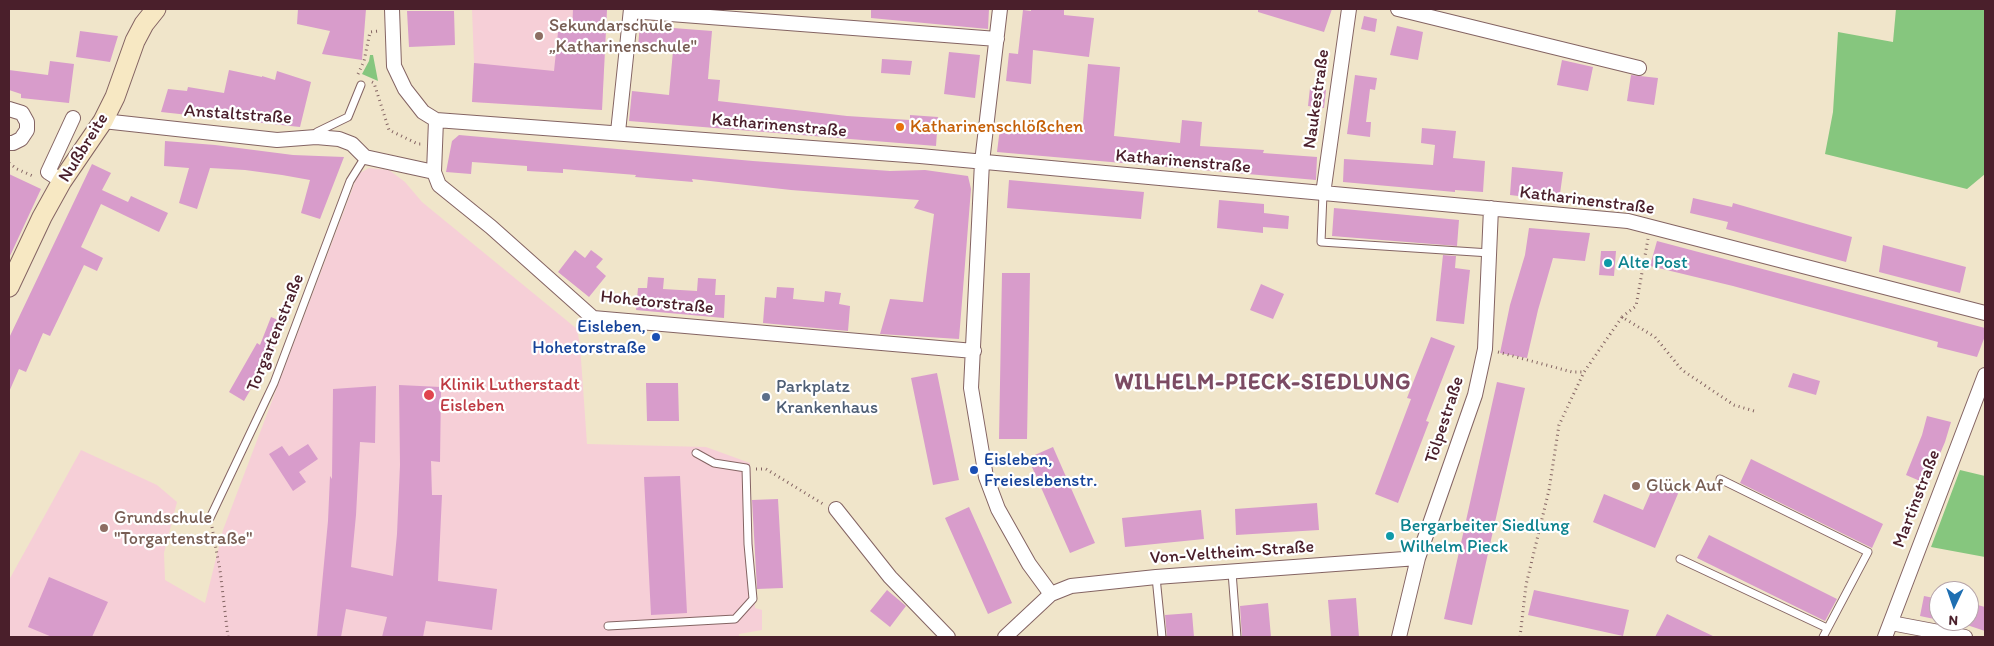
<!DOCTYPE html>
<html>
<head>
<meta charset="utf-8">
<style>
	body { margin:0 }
	#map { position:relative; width:1994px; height:646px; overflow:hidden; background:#f0e5ca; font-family:Itim,sans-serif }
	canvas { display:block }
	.frame { position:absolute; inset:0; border:10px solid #4a1f2b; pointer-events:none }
	.north { position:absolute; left:1929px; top:581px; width:50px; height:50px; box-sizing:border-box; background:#fff; border:1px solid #b7a5aa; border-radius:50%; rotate:183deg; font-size:14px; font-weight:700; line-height:20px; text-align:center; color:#4a1f2b }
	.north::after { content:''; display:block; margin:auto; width:18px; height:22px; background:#1f6fb2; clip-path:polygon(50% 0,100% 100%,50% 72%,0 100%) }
</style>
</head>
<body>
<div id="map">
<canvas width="1994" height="646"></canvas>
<div class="frame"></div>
<div class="north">N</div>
</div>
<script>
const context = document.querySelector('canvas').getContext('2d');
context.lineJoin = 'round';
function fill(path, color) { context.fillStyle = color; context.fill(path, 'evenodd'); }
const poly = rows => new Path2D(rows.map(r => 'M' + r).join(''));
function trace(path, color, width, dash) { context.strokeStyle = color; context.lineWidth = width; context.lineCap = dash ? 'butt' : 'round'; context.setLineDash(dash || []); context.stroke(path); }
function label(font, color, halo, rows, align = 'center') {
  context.font = font + ' Itim,sans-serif'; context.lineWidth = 4.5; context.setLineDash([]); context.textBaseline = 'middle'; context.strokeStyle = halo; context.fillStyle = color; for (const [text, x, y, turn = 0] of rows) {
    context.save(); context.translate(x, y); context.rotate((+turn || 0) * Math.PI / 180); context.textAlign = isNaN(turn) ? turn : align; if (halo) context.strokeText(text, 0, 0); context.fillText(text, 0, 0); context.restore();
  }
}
const built = poly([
	[472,9,607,9,602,110,472,102,474,63],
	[369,168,389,170,405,182,422,202,577,329,580,345,587,444,706,447,750,463,755,608,762,610,762,630,739,634,739,637,9,637,9,580,81,450,157,485,177,502,164,553,165,580,205,603,223,530,358,174]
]);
const green = poly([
	[1896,9,1985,9,1985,174,1967,189,1825,154,1833,112,1838,32,1893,42],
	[370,55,373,55,378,81,362,74,369,61],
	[1960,470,1985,476,1985,557,1931,547]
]);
const building = poly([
	[298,9,366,9,362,60,322,54,330,31,297,24],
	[573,9,607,9,602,110,472,102,474,63,554,71,558,32,572,33],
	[871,9,989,9,988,29,871,18],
	[1031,9,1064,9,1064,15,1094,18,1089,57,1033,50,1031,84,1006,81,1009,53,1018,54,1023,10,1031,11],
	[1258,9,1332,9,1324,32,1258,12],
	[407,11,454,11,455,45,409,47],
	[1364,16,1377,19,1375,32,1361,29],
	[640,23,673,26,673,28,712,31,708,79,720,80,718,101,847,116,910,120,910,115,938,117,936,146,629,121,632,91,669,95,673,51,638,47],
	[1397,26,1423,32,1418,60,1390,55],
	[80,31,118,36,110,62,76,57],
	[949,52,980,55,975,98,944,94],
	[882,59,912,61,910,75,881,73],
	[1562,60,1593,67,1588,91,1557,85],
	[50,61,74,64,69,103,21,98,21,94,9,90,9,70,48,75],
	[1088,64,1120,67,1114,136,1180,143,1182,120,1202,122,1200,146,1264,150,1263,153,1317,157,1316,180,997,152,1000,128,1082,134],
	[229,70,262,77,262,76,275,80,277,71,311,82,300,127,161,112,168,89,187,91,188,87,224,93],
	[1355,75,1377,78,1375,90,1370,89,1366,122,1371,122,1370,137,1347,134],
	[1631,75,1658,78,1654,105,1627,101],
	[1310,88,1326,90,1324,108,1308,106],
	[1422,128,1456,131,1453,158,1485,161,1483,192,1455,190,1455,192,1343,182,1344,159,1433,165,1435,145,1421,143],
	[459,135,753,161,890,171,925,170,968,176,971,189,959,339,880,334,890,299,923,302,934,214,914,208,919,200,791,190,692,179,693,182,635,177,636,175,563,169,563,173,527,171,527,166,472,162,471,174,446,172,452,141],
	[165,141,215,145,293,155,344,157,320,219,301,213,310,180,282,175,245,170,210,168,197,209,179,203,189,168,164,166],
	[92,164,111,173,102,190,128,202,131,196,168,213,159,232,101,204,81,247,103,258,97,271,84,265,50,336,43,333,26,372,19,369,9,392,9,338],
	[1512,167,1563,172,1559,201,1510,195],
	[9,174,41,189,9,258],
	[1009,180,1144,192,1141,219,1007,208],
	[1693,198,1732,207,1733,203,1852,237,1846,262,1726,229,1728,222,1690,213],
	[1219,200,1264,204,1264,213,1289,216,1288,229,1263,227,1263,233,1217,228],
	[1334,208,1459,220,1457,246,1332,236],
	[1529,228,1590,233,1585,261,1553,258,1538,310,1527,358,1500,353,1510,305,1525,255],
	[1657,241,1985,328,1985,336,1977,357,1937,347,1938,342,1733,286,1650,266],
	[1883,245,1966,267,1960,293,1879,272],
	[575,250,585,258,591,250,603,259,596,267,606,276,589,297,558,272],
	[1601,251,1616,251,1614,276,1599,275],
	[1443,255,1456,256,1455,268,1470,270,1464,324,1436,321],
	[1002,273,1030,273,1027,439,999,439],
	[648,277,664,278,663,289,697,291,698,278,716,279,715,295,725,295,724,318,636,310,638,288,647,288],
	[1261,284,1284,294,1273,319,1250,310],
	[777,287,794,288,793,299,824,302,825,291,841,293,839,304,850,306,848,331,763,323,765,297,776,298],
	[271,317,285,323,270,356,244,401,229,392,257,343,260,345],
	[1431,337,1455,346,1426,421,1429,422,1398,503,1375,494,1411,399,1407,398],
	[937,373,959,480,933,485,911,378],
	[1793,373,1820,381,1816,395,1788,387],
	[1497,382,1525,388,1472,625,1444,619],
	[646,383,678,383,679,421,647,421],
	[399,385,441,387,440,462,431,461,432,495,442,495,438,581,497,589,492,630,426,621,423,637,382,637,387,617,346,609,341,637,317,637,328,521,330,476,332,479,333,389,376,386,375,443,360,442,356,515,351,567,393,576,397,534,400,465],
	[1927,416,1951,422,1945,442,1927,484,1906,475,1922,435],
	[308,444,318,459,299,472,306,482,293,491,269,454,282,446,289,456],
	[1053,447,1095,543,1070,553,1028,458],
	[1751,459,1883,524,1872,548,1740,483],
	[680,476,687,613,651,615,644,477],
	[1656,480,1680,489,1655,548,1593,522,1604,494,1643,510],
	[778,499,783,588,757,589,752,500],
	[1317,503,1319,530,1236,535,1235,509],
	[969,507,1012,603,988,614,945,518],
	[1201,510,1204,539,1125,547,1122,518],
	[1709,535,1837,599,1825,621,1697,558],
	[49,577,108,602,92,637,52,637,28,627],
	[887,590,906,606,890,627,870,611],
	[1534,590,1629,610,1623,636,1528,615],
	[1924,596,1939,599,1939,620,1920,616],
	[1356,598,1359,637,1331,637,1328,600],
	[1268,603,1271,637,1242,637,1240,606],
	[1974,604,1985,607,1985,631,1967,625],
	[1192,613,1194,637,1167,637,1165,615],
	[1667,614,1715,637,1655,637]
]);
const path = poly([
	[358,74,364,61,370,32,379,31],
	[372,82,374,83,389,130,418,144,422,144],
	[9,163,17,169,35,177],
	[1622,317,1636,306,1648,239],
	[1498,352,1572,372,1584,372],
	[756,469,766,469,823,504],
	[212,527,220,570,228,637],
	[1520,637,1526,585,1549,490,1559,425,1584,372,1622,317,1655,337,1682,370,1734,405,1754,411]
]);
const service = poly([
	[316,137,317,132,348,117,361,85],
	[1323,194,1321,242,1490,253],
	[1720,479,1868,552,1823,637],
	[210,518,274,383,350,181,365,157],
	[1680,559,1827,628],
	[1232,572,1237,637],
	[1156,577,1162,637],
	[608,626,735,619,753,599,748,544,746,468,714,463,696,453]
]);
const minor = poly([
	[392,9,394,66,405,89,423,112,436,120,920,156,1628,221,1985,313],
	[1000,9,982,162,971,388,986,477,998,509,1029,564,1051,594],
	[1398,9,1639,68],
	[631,11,997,39],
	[9,109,22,113,27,122,27,130,21,139,13,143,9,143],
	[436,120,434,172,439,185,491,227,593,318,974,351],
	[103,121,277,140,316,137,339,139,352,144,365,157,434,172],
	[618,132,631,9],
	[62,181,48,172,73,118],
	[1323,194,1349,9],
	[836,509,890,577,948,637],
	[1891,623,1965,637],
	[1005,637,1051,594,1071,586,1156,577,1418,558],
	[1399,637,1418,558,1475,395,1485,349,1491,208],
	[1885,637,1985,375]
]);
const secondary = poly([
	[9,287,42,217,62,181,103,121,115,97,135,41,144,24,156,9]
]);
const markers = [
	[539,36,5,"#8d6e63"],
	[900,127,5,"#e8710a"],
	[1608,263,5,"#0f9aa8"],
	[656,337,5,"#1a4fb4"],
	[429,395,6,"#e0444e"],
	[766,397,5,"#5c6f8a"],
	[974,470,5,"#1a4fb4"],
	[1636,486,5,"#8d6e63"],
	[104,528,5,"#8d6e63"],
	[1390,536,5,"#0f9aa8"]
];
const educationNames = [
	["Sekundarschule",549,26],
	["„Katharinenschule\"",549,47],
	["Glück Auf",1646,486],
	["Grundschule",114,518],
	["\"Torgartenstraße\"",114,539]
];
const streetNames = [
	["Naukestraße",1317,99,-82],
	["Anstaltstraße",238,115,4],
	["Katharinenstraße",779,126,5],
	["Nußbreite",84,148,-58],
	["Katharinenstraße",1183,162,5],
	["Katharinenstraße",1587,201,7],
	["Hohetorstraße",657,303,6],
	["Torgartenstraße",276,333,-68],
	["Tölpestraße",1445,420,-72],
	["Martinstraße",1917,499,-69],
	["Von-Veltheim-Straße",1232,553,-4]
];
const foodNames = [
	["Katharinenschlößchen",910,127]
];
const cultureNames = [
	["Alte Post",1618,263],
	["Bergarbeiter Siedlung",1400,526],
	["Wilhelm Pieck",1400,547]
];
const transitNames = [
	["Eisleben,",646,327],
	["Hohetorstraße",646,348],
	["Eisleben,",984,460,"left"],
	["Freieslebenstr.",984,481,"left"]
];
const healthNames = [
	["Klinik Lutherstadt",440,385],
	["Eisleben",440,406]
];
const serviceNames = [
	["Parkplatz",776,387],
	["Krankenhaus",776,408]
];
const districtNames = [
	["WILHELM-PIECK-SIEDLUNG",1263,383]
];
fill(built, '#f6cfd7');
fill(green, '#86c67e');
fill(building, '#d89ccb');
trace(service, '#846463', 9);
trace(minor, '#846463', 16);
trace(secondary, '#846463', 21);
trace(path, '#846463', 3, [1, 4]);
trace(service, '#fff', 7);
trace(minor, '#fff', 14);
trace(secondary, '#f7e8c3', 19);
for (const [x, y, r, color] of markers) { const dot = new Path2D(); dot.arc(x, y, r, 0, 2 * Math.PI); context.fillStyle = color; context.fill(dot); trace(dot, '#fff', 2); }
label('18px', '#785e54', '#fff', educationNames, 'left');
label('18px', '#4a1f2b', '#fff', streetNames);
label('18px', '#c56008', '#fff', foodNames, 'left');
label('18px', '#0d838f', '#fff', cultureNames, 'left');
label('18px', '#164399', '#fff', transitNames, 'right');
label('18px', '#be3a42', '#fff', healthNames, 'left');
label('18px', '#4e5e75', '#fff', serviceNames, 'left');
context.letterSpacing = '1px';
label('bold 22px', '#7c4b63', '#fff', districtNames);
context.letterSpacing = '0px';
</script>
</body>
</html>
